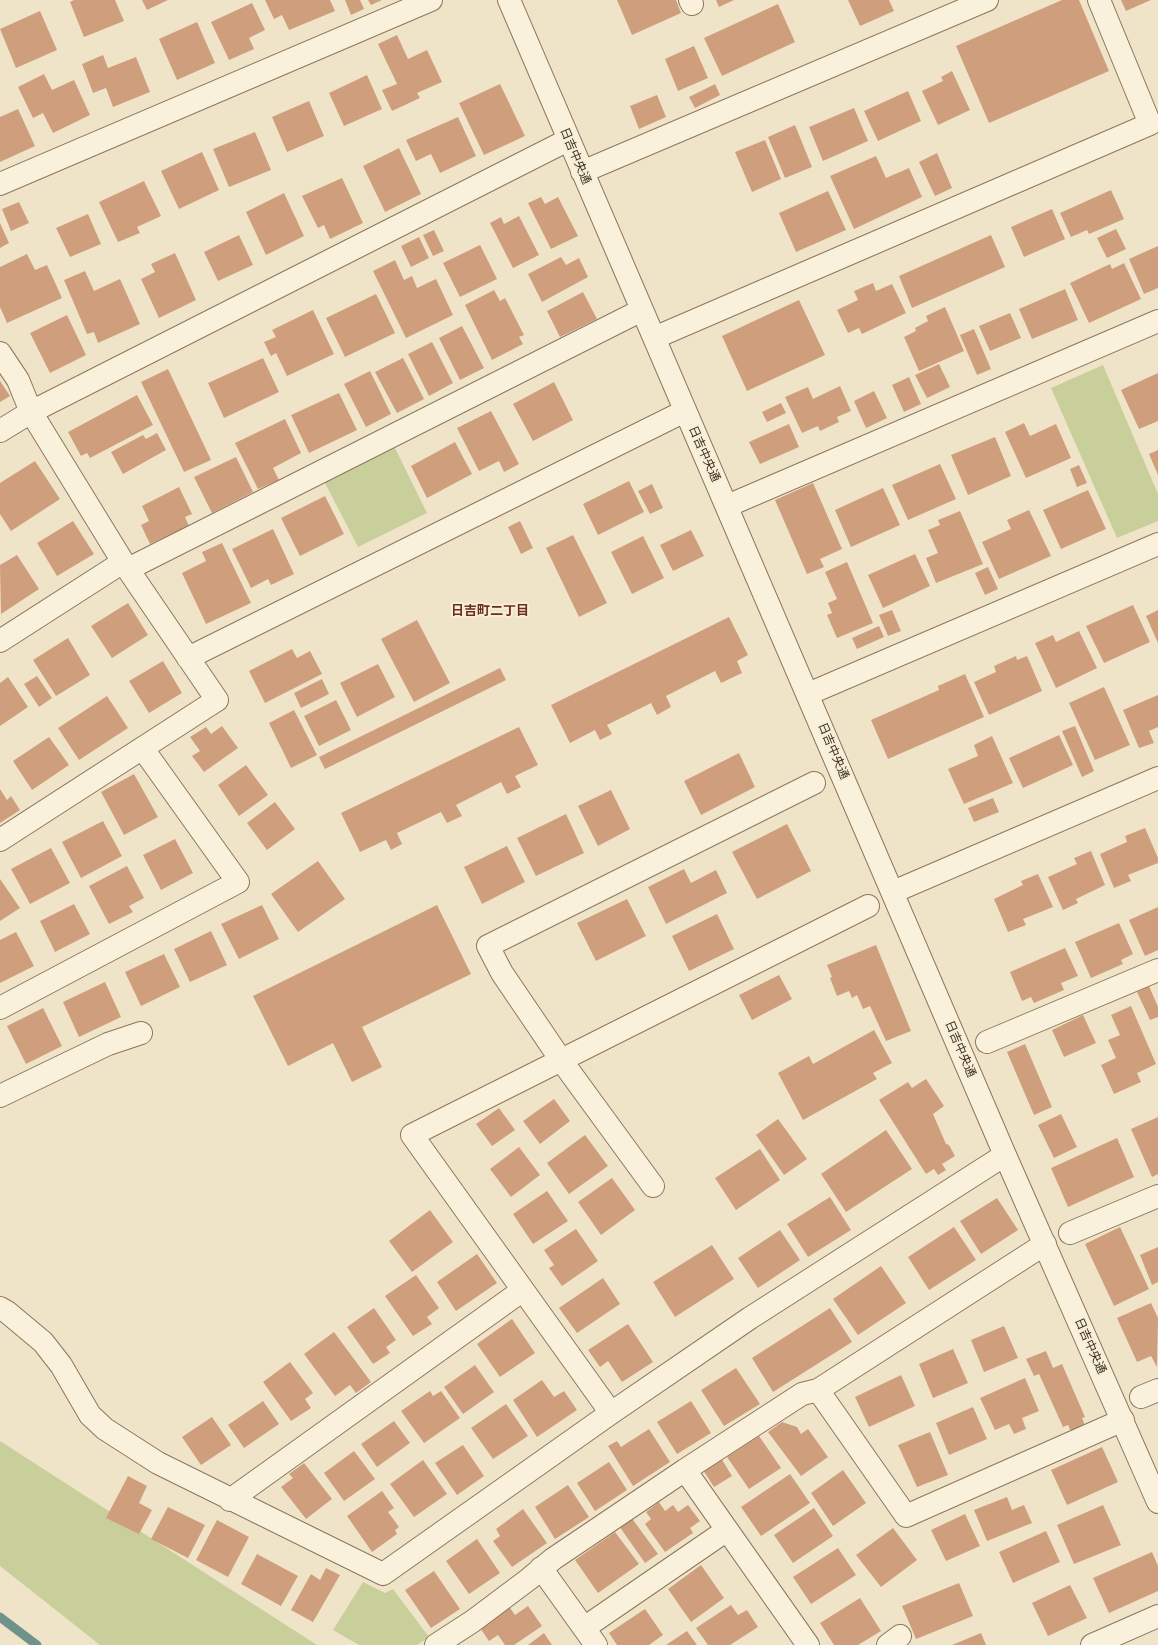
<!DOCTYPE html>
<html>
<head>
<meta charset="utf-8">
<style>
	body { margin:0 }
	canvas { display:block; background:#f0e4c8 }
</style>
</head>
<body>
<canvas width="1158" height="1645"></canvas>
<script>
const context = document.querySelector('canvas').getContext('2d');
context.lineJoin = 'round';
function fill(path, color) { context.fillStyle = color; context.fill(path, 'evenodd'); }
const poly = rows => new Path2D(rows.map(r => 'M' + r).join(''));
function trace(path, color, width, dash) { context.strokeStyle = color; context.lineWidth = width; context.lineCap = dash ? 'butt' : 'round'; context.setLineDash(dash || []); context.stroke(path); }
function label(font, color, halo, rows, align = 'center') {
  context.font = font + ' "PT Serif","Noto Sans JP",serif'; context.lineWidth = 4; context.setLineDash([]); context.textBaseline = 'middle'; context.strokeStyle = halo; context.fillStyle = color; for (const [text, x, y, turn = 0] of rows) {
    context.save(); context.translate(x, y); context.rotate((+turn || 0) * Math.PI / 180); context.textAlign = isNaN(turn) ? turn : align; if (halo) context.strokeText(text, 0, 0); context.fillText(text, 0, 0); context.restore();
  }
}
const green = poly([
	[1103,365,1158,494,1158,521,1117,538,1051,388],
	[394,446,427,513,358,547,324,481],
	[0,1441,317,1645,100,1645,0,1566],
	[363,1582,385,1593,393,1589,429,1637,417,1645,359,1645,333,1630]
]);
const stream = poly([
	[0,1617,37,1645]
]);
const building = poly([
	[74,0,115,0,124,21,84,37,70,2],
	[142,0,168,0,147,10],
	[265,0,330,0,335,11,289,30,282,15,274,19],
	[345,0,360,0,364,9,351,15],
	[368,0,382,0,371,5],
	[617,0,676,0,681,13,632,35],
	[716,0,734,0,719,7],
	[848,0,889,0,894,11,860,26],
	[1062,0,1079,0,1109,71,989,123,956,46],
	[1121,0,1151,0,1126,11],
	[252,3,265,30,249,38,254,49,229,60,211,22],
	[778,4,795,42,722,76,704,38],
	[40,11,57,50,16,68,0,29],
	[197,22,215,63,177,80,159,39],
	[397,35,408,59,427,50,442,82,417,93,420,98,392,111,382,90,397,84,378,44],
	[694,46,708,78,678,91,665,59],
	[103,55,108,68,136,57,150,92,113,107,106,88,93,93,82,64],
	[952,71,970,110,938,125,922,91,943,81,941,77],
	[44,74,52,90,74,80,90,115,53,133,43,113,33,118,18,87],
	[367,75,382,109,344,126,329,93],
	[500,84,525,136,484,155,459,103],
	[715,84,720,95,695,108,689,97],
	[908,91,921,121,878,141,864,111],
	[657,95,666,117,639,129,630,106],
	[309,101,324,136,287,152,272,117],
	[854,108,868,141,823,161,809,127],
	[18,109,35,146,0,162,0,117],
	[458,117,476,156,440,173,431,154,416,161,406,140],
	[795,125,812,167,785,178,768,137],
	[255,132,271,170,229,187,213,149],
	[765,140,781,179,752,192,735,152],
	[399,148,421,194,385,212,363,166],
	[202,152,219,190,179,209,161,171],
	[937,153,952,188,935,196,919,162],
	[876,156,886,178,909,168,922,197,854,229,830,176],
	[342,178,363,223,330,239,324,225,318,228,302,196],
	[144,181,161,216,137,227,140,233,118,242,99,202],
	[1111,190,1124,219,1089,234,1087,230,1071,237,1060,213],
	[828,191,846,230,796,252,779,213],
	[284,193,304,236,266,255,246,212],
	[541,197,545,204,558,197,578,236,551,249,528,203],
	[19,202,29,223,11,231,2,209],
	[1052,209,1065,239,1024,257,1011,227],
	[88,214,101,244,70,257,56,228],
	[519,216,539,255,513,268,490,223,501,217,504,224],
	[0,223,9,243,0,248],
	[1116,229,1126,249,1107,258,1097,238],
	[434,230,444,251,433,256,423,235],
	[239,235,253,265,218,281,204,252],
	[991,235,1005,267,912,308,899,276],
	[419,237,429,258,411,267,401,246],
	[480,245,497,279,460,297,443,263],
	[1158,246,1158,288,1144,294,1129,259],
	[175,253,196,300,159,318,141,279,155,272,151,264],
	[27,254,35,270,47,265,62,298,7,323,0,307,0,267],
	[561,257,566,265,579,258,588,277,542,302,528,274],
	[395,260,404,280,412,276,417,288,436,279,453,315,406,338,373,271],
	[1124,263,1141,299,1089,323,1070,283,1110,264,1112,269],
	[85,271,94,291,120,279,140,324,98,343,94,332,87,334,64,280],
	[873,283,876,291,892,284,906,313,862,334,859,328,848,333,837,310,858,300,854,291],
	[1065,289,1078,320,1032,339,1019,309],
	[494,290,500,301,505,298,524,335,519,337,523,344,492,360,465,305],
	[583,292,597,319,560,337,547,311],
	[376,294,395,333,345,357,326,318],
	[799,300,825,355,747,391,722,336],
	[945,307,964,351,919,371,904,337,916,331,915,328,928,321,926,316],
	[313,310,334,354,287,376,276,353,271,356,264,342,276,337,272,330],
	[1010,313,1021,338,990,351,979,326],
	[67,315,86,355,50,373,30,333],
	[462,326,484,368,460,380,439,338],
	[974,329,991,369,977,375,960,335],
	[432,342,453,383,429,396,408,354],
	[263,358,279,392,224,418,208,383],
	[403,358,424,399,397,413,375,372],
	[939,364,950,387,927,398,915,375],
	[168,369,211,460,184,472,141,382],
	[370,371,391,414,366,427,344,384],
	[1158,373,1158,421,1139,429,1121,390],
	[909,377,921,404,904,412,892,385],
	[0,381,10,396,0,402],
	[554,382,573,420,533,441,513,404],
	[840,386,851,411,837,417,839,422,820,431,818,426,802,433,785,397,808,387,813,399],
	[874,391,887,418,866,428,854,401],
	[339,393,357,430,309,453,291,415],
	[137,395,153,425,90,458,87,453,81,456,68,432],
	[781,403,786,413,767,422,762,412],
	[491,411,519,464,504,472,499,461,479,471,457,428],
	[285,419,301,453,273,468,279,480,258,489,235,443],
	[1024,423,1030,436,1056,424,1071,458,1026,478,1005,432],
	[789,424,799,447,760,464,749,442],
	[157,433,166,450,123,474,111,452,143,435,146,439],
	[995,437,1011,476,968,495,951,455],
	[455,442,472,474,427,498,411,466],
	[1158,450,1158,475,1149,454],
	[236,457,253,492,212,513,194,477],
	[35,461,60,499,11,531,0,514,0,483],
	[940,464,956,499,908,520,892,485],
	[1079,465,1087,483,1077,487,1070,469],
	[629,481,644,512,598,535,583,504],
	[813,483,842,549,820,559,824,567,807,574,775,500],
	[652,484,663,508,650,514,638,491],
	[179,487,192,514,185,517,189,526,150,544,141,525,149,521,142,506],
	[883,488,900,525,851,547,835,510],
	[1088,490,1106,529,1061,549,1043,510],
	[325,496,344,534,300,556,281,518],
	[1029,510,1051,556,999,579,982,542,1011,529,1007,520],
	[960,511,983,564,936,583,926,558,938,553,928,530,940,525,938,520],
	[73,521,94,554,57,576,37,543],
	[520,521,533,548,521,554,508,527],
	[273,529,294,574,271,585,268,579,251,588,232,549],
	[691,530,704,556,673,571,660,545],
	[573,535,607,603,579,617,546,548],
	[643,536,664,578,632,594,611,552],
	[222,543,251,603,206,624,182,573,206,561,202,552],
	[915,554,930,586,883,608,868,575],
	[17,555,39,589,1,614,0,565],
	[847,562,873,623,837,638,827,615,832,613,828,603,837,599,825,572],
	[988,567,998,589,985,595,975,573],
	[128,603,148,635,112,658,91,626],
	[1133,605,1150,642,1104,663,1086,626],
	[892,610,901,631,888,636,879,615],
	[1158,610,1158,643,1146,616],
	[729,617,748,655,737,661,742,673,721,683,715,671,666,696,671,707,657,715,651,703,607,725,612,734,600,740,595,730,570,743,551,705],
	[417,620,450,683,414,702,381,639],
	[879,626,884,637,857,649,852,638],
	[1079,631,1097,668,1056,688,1035,643,1053,635,1056,642],
	[68,638,90,675,56,696,33,660],
	[292,649,297,658,310,651,322,674,265,703,249,671],
	[1016,656,1017,660,1027,656,1042,691,989,715,974,682,996,672,994,666],
	[163,661,182,693,149,713,129,681],
	[378,664,395,697,357,717,340,683],
	[500,668,506,680,325,769,319,757],
	[965,674,984,717,888,759,871,720,939,690,938,686],
	[37,676,52,698,39,707,24,684],
	[8,677,28,707,0,726,0,683],
	[322,679,329,694,301,708,294,693],
	[1104,687,1130,745,1095,760,1069,703],
	[1158,695,1158,727,1149,731,1154,743,1139,748,1123,710],
	[107,696,128,728,79,760,58,728],
	[336,700,351,730,319,746,304,716],
	[294,710,317,755,291,768,269,723],
	[222,726,238,748,204,772,192,756,200,751,190,737,206,727,211,734],
	[1075,726,1094,771,1082,777,1062,731],
	[519,727,538,765,515,776,521,787,507,794,501,782,456,805,462,816,447,823,441,812,397,833,402,844,391,850,386,840,360,852,341,813],
	[1059,735,1073,765,1023,788,1009,758],
	[992,736,1013,783,964,804,948,769,978,756,974,745],
	[49,737,69,765,32,790,13,761],
	[739,753,755,787,701,815,684,781],
	[246,765,268,795,239,816,218,785],
	[134,774,158,817,124,835,101,792],
	[0,789,7,800,11,796,20,810,0,823],
	[611,790,630,829,598,846,578,806],
	[993,798,999,812,974,822,968,808],
	[275,802,295,829,267,850,247,823],
	[566,814,584,853,536,876,517,838],
	[103,821,122,856,81,878,62,842],
	[787,824,811,871,757,899,732,852],
	[1145,828,1158,858,1158,863,1128,875,1131,881,1114,888,1100,854,1127,842,1125,836],
	[175,839,193,873,161,890,143,855],
	[507,846,525,882,482,904,464,867],
	[51,848,70,883,30,904,11,869],
	[1091,851,1105,885,1076,899,1078,903,1063,910,1048,877,1077,864,1074,858],
	[318,861,345,899,298,932,271,894],
	[127,866,144,898,129,906,133,912,109,924,89,886],
	[684,869,691,883,716,870,727,893,666,924,648,887],
	[1038,874,1053,907,1023,919,1026,925,1008,932,994,899,1023,885,1021,881],
	[0,879,20,908,0,921],
	[627,899,646,936,596,961,577,923],
	[74,904,90,934,55,952,40,921],
	[262,905,279,939,239,959,221,924],
	[437,905,471,974,362,1027,382,1067,352,1082,333,1043,288,1066,253,996],
	[1158,907,1158,950,1145,956,1129,920],
	[717,914,734,949,689,971,672,936],
	[1119,923,1133,954,1121,960,1123,964,1091,978,1075,942],
	[211,931,227,965,190,982,174,949],
	[16,932,34,966,0,983,0,940],
	[876,945,911,1031,886,1041,870,1006,863,1009,857,995,852,998,849,991,837,996,830,978,832,977,827,965],
	[1065,948,1078,976,1061,983,1064,990,1034,1003,1031,997,1022,1001,1010,972],
	[164,954,180,987,141,1006,125,972],
	[779,975,792,999,752,1020,739,995],
	[105,982,121,1017,79,1037,63,1002],
	[1149,986,1158,1007,1158,1017,1150,1020,1137,992],
	[1131,1006,1156,1064,1137,1073,1141,1082,1114,1094,1101,1065,1116,1058,1108,1040,1120,1035,1111,1015],
	[43,1008,62,1046,26,1064,7,1026],
	[1083,1015,1096,1043,1064,1057,1052,1030],
	[874,1030,892,1063,873,1073,877,1079,803,1120,778,1073,809,1056,813,1064],
	[1025,1044,1052,1107,1034,1115,1007,1052],
	[926,1079,944,1106,933,1114,946,1144,949,1145,955,1156,942,1164,946,1170,938,1175,934,1169,926,1174,879,1100,908,1082,912,1088],
	[554,1099,570,1121,540,1144,523,1121],
	[499,1108,515,1130,492,1146,476,1124],
	[1061,1114,1077,1147,1054,1158,1038,1125],
	[1158,1117,1158,1174,1152,1177,1131,1129],
	[778,1119,807,1159,784,1175,756,1135],
	[886,1130,912,1169,846,1212,821,1174],
	[585,1135,608,1166,569,1194,547,1163],
	[1117,1138,1134,1177,1068,1207,1051,1168],
	[519,1147,540,1175,511,1197,490,1169],
	[760,1149,780,1180,736,1210,715,1178],
	[612,1178,635,1210,601,1235,578,1202],
	[547,1191,568,1221,533,1244,513,1214],
	[830,1197,851,1230,808,1257,787,1224],
	[997,1198,1018,1230,981,1254,960,1221],
	[430,1210,453,1242,412,1272,389,1241],
	[954,1227,976,1260,929,1290,908,1257],
	[1120,1227,1149,1289,1114,1306,1085,1244],
	[576,1229,598,1261,562,1286,549,1268,554,1265,544,1250],
	[780,1230,800,1260,758,1288,738,1258],
	[712,1245,734,1279,675,1317,653,1282],
	[1158,1247,1158,1282,1152,1285,1140,1255],
	[477,1254,497,1283,456,1311,437,1282],
	[881,1266,906,1303,858,1335,833,1299],
	[416,1275,439,1308,427,1317,432,1324,413,1336,385,1296],
	[603,1278,620,1304,577,1333,559,1308],
	[1151,1303,1158,1318,1157,1367,1151,1356,1137,1362,1117,1318],
	[374,1308,396,1340,386,1347,390,1353,373,1364,347,1327],
	[830,1308,852,1342,773,1392,752,1358],
	[512,1319,535,1353,500,1377,477,1344],
	[628,1324,653,1362,622,1382,608,1361,600,1367,588,1350],
	[1004,1326,1018,1358,984,1372,971,1340],
	[334,1332,371,1382,356,1393,350,1385,335,1396,304,1354],
	[953,1349,968,1383,933,1398,919,1364],
	[1046,1351,1053,1368,1062,1364,1085,1417,1082,1418,1086,1428,1072,1434,1068,1425,1063,1427,1039,1374,1034,1376,1026,1359],
	[290,1362,313,1393,305,1399,311,1408,291,1421,263,1382],
	[475,1365,494,1392,463,1414,444,1387],
	[736,1368,760,1404,724,1426,701,1390],
	[901,1375,915,1406,869,1427,855,1397],
	[1025,1378,1039,1411,1022,1418,1026,1429,1014,1434,1009,1424,995,1430,980,1398],
	[542,1380,554,1397,564,1391,577,1410,537,1437,513,1400],
	[430,1391,433,1396,441,1391,460,1418,424,1443,401,1411],
	[263,1401,279,1424,244,1448,228,1425],
	[691,1401,711,1433,677,1454,657,1422],
	[506,1404,528,1436,493,1459,471,1428],
	[973,1407,987,1439,949,1455,936,1423],
	[212,1417,231,1445,201,1465,182,1437],
	[394,1421,410,1443,377,1467,361,1444],
	[782,1422,797,1427,801,1434,808,1429,828,1457,801,1476,768,1432],
	[649,1429,670,1462,633,1486,608,1446,617,1441,621,1447],
	[930,1432,948,1475,917,1487,898,1445],
	[759,1436,781,1468,749,1489,727,1457],
	[463,1445,484,1476,457,1495,435,1463],
	[1102,1447,1118,1482,1067,1505,1051,1470],
	[354,1451,375,1479,344,1501,324,1473],
	[721,1458,732,1476,714,1487,703,1470],
	[423,1460,447,1494,414,1517,390,1484],
	[609,1462,627,1490,595,1511,577,1483],
	[304,1463,332,1499,306,1519,281,1487,293,1478,289,1474],
	[843,1470,866,1503,833,1526,811,1493],
	[790,1474,810,1503,761,1536,741,1507],
	[128,1476,147,1486,139,1503,152,1510,139,1534,106,1518],
	[568,1485,589,1517,555,1539,535,1507],
	[382,1491,394,1508,388,1512,399,1527,395,1530,397,1534,372,1552,347,1516],
	[1007,1497,1012,1510,1024,1505,1032,1523,987,1541,974,1510],
	[659,1502,665,1511,673,1505,678,1512,688,1505,700,1521,690,1528,693,1533,665,1552,645,1524,651,1519,646,1512],
	[1103,1505,1121,1545,1074,1564,1057,1525],
	[168,1507,205,1525,188,1558,151,1539],
	[814,1508,833,1536,793,1563,774,1535],
	[523,1509,547,1543,512,1567,493,1541,500,1536,496,1529],
	[965,1514,980,1546,946,1561,931,1530],
	[631,1517,658,1554,645,1563,619,1526],
	[217,1520,249,1537,228,1577,196,1560],
	[893,1528,917,1560,881,1587,856,1555],
	[1046,1531,1060,1562,1013,1583,999,1552],
	[615,1532,639,1564,598,1593,575,1560],
	[477,1539,500,1573,469,1594,446,1561],
	[838,1548,856,1575,811,1604,793,1577],
	[1152,1552,1158,1566,1158,1591,1109,1613,1093,1578],
	[257,1554,298,1576,281,1606,241,1584],
	[701,1565,724,1598,691,1622,668,1589],
	[326,1568,340,1575,313,1622,291,1610,311,1574,320,1580],
	[434,1571,460,1609,431,1628,405,1590],
	[959,1583,973,1616,916,1639,902,1606],
	[1070,1585,1087,1618,1048,1636,1032,1603],
	[860,1598,881,1631,858,1645,834,1645,820,1623],
	[506,1602,515,1615,528,1606,542,1626,514,1645,505,1645,498,1635,489,1641,476,1622],
	[731,1605,738,1615,747,1610,758,1627,730,1645,708,1645,696,1628],
	[645,1609,663,1635,649,1645,617,1645,609,1633],
	[687,1631,697,1645,666,1645],
	[544,1633,552,1645,528,1645],
	[981,1633,986,1645,952,1645]
]);
const minor = poly([
	[509,0,1005,1155,1158,1502],
	[690,0,692,4],
	[582,172,987,0],
	[0,184,431,0],
	[654,338,1150,124,1099,0],
	[0,353,18,380,31,412,123,562,217,700,0,840],
	[0,431,31,412,568,140],
	[727,506,1158,321],
	[128,569,642,310],
	[0,641,123,562],
	[188,658,685,411],
	[808,694,1158,544],
	[893,892,1158,778],
	[0,1008,238,882,143,749],
	[987,1042,1158,970],
	[0,1096,108,1044,141,1033],
	[653,1186,561,1060,502,973,488,946,814,783],
	[1070,1233,1158,1196],
	[0,1308,7,1312,43,1342,61,1365,90,1415,105,1429,158,1463,383,1574,611,1413,750,1318,1005,1155],
	[818,1390,906,1516,1123,1420],
	[1141,1397,1158,1390],
	[611,1413,412,1135,868,906],
	[230,1500,523,1290],
	[541,1568,596,1645],
	[584,1628,727,1530],
	[436,1645,473,1621,529,1579,553,1559,685,1470],
	[808,1645,685,1470,802,1394,818,1390,1045,1244],
	[888,1645,900,1636],
	[1092,1645,1158,1616]
]);
const streetNames = [
	["日吉中央通",575,156,67],
	["日吉中央通",704,454,66],
	["日吉中央通",833,751,67],
	["日吉中央通",960,1049,67],
	["日吉中央通",1090,1346,66]
];
const neighbourhoodNames = [
	["日吉町二丁目",490,611]
];
fill(green, '#c9cf9b');
trace(stream, '#6f938a', 9);
fill(building, '#cf9f7d');
trace(minor, '#8d765c', 24);
trace(minor, '#faf1dc', 22);
label('12px', '#3d2e20', '#f7eed8', streetNames);
label('bold 13px', '#6b2e1e', '#f7eed8', neighbourhoodNames);
</script>
</body>
</html>
